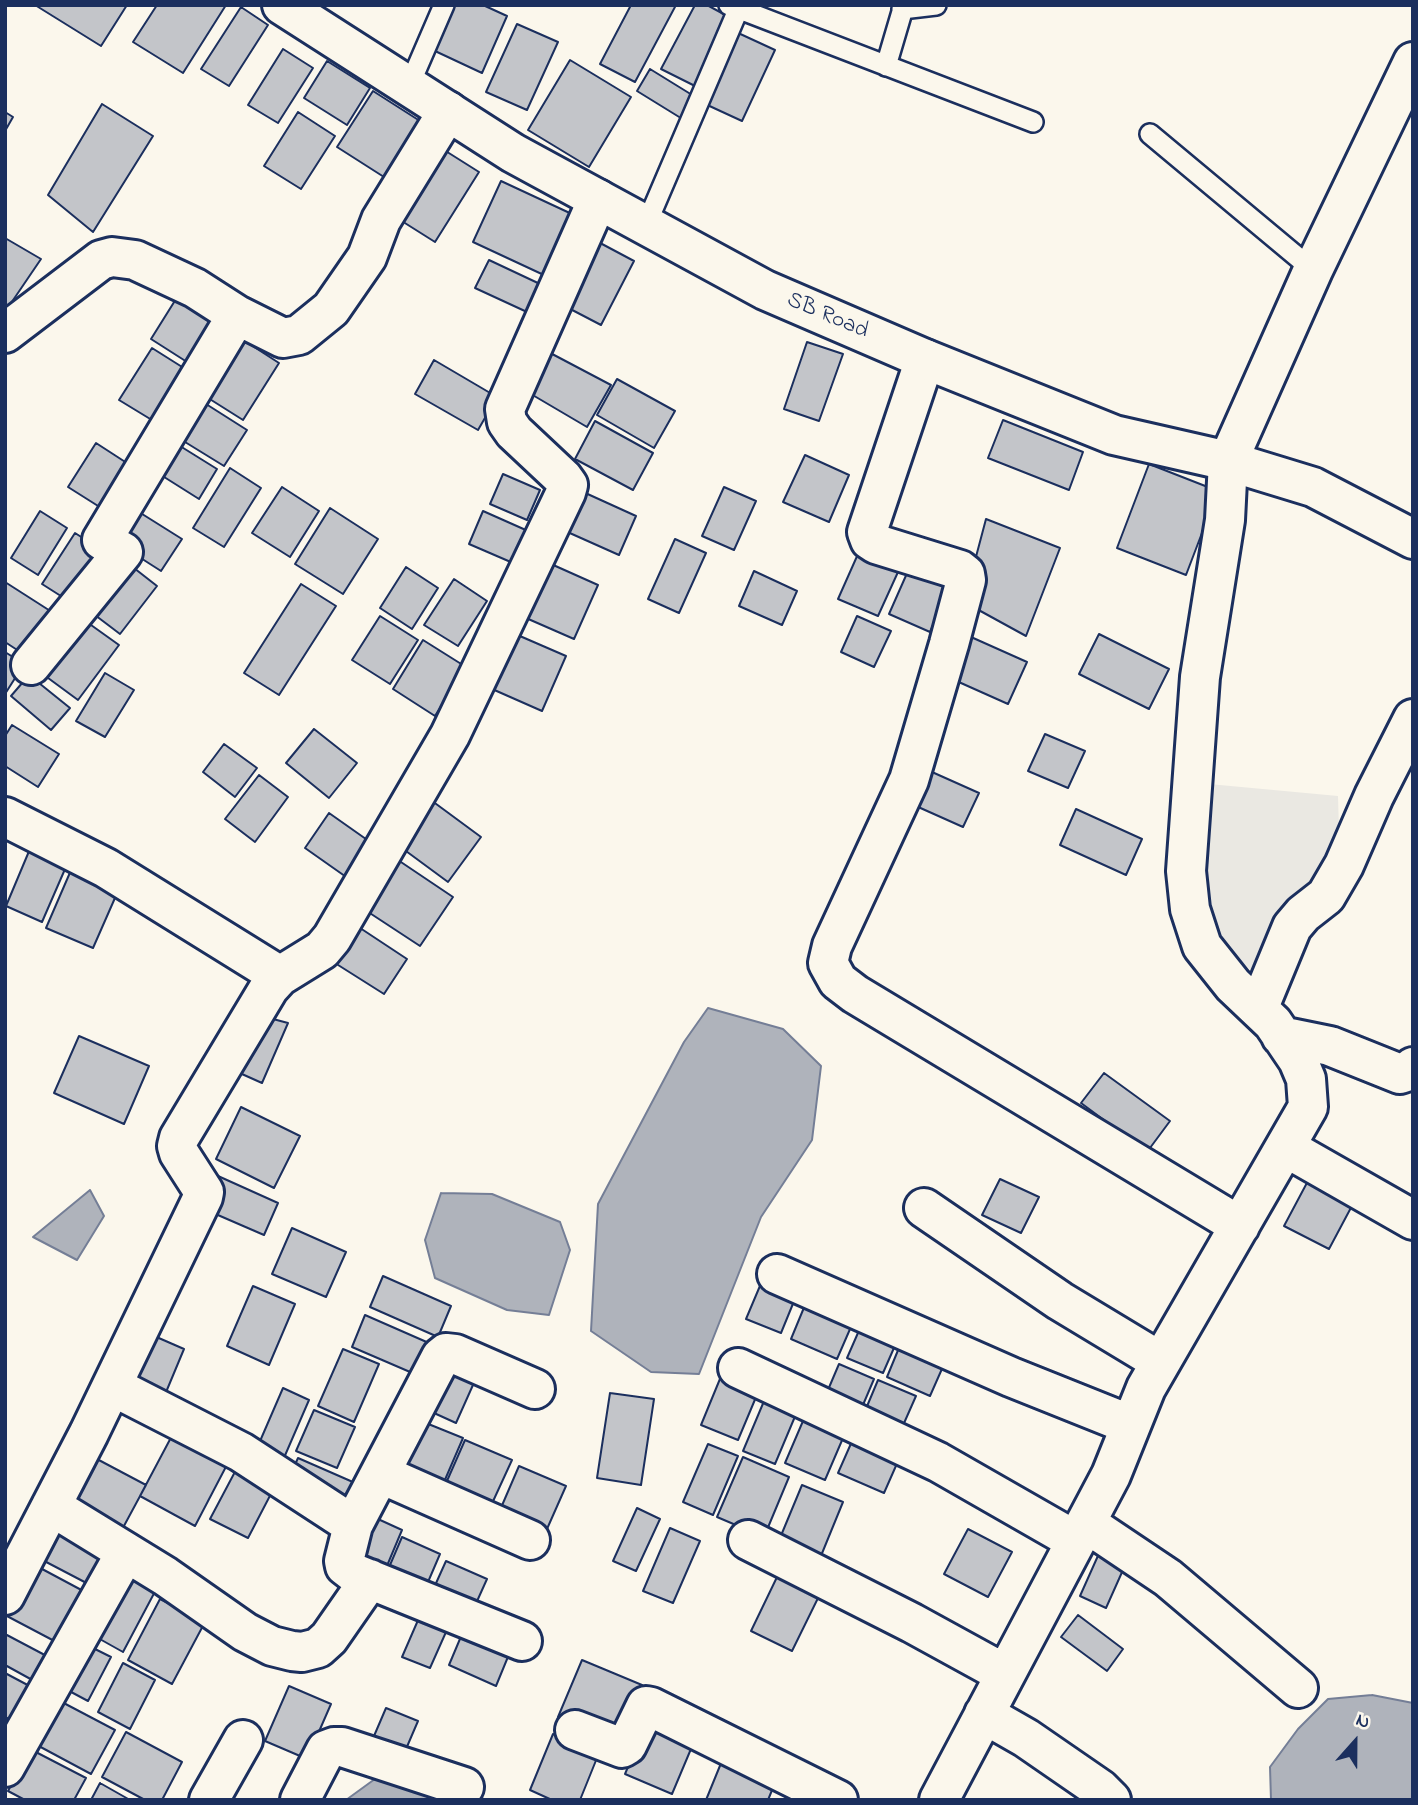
<!DOCTYPE html>
<html>
<head>
<meta charset="utf-8">
<style>
	body { margin:0 }
	#map { position:relative; width:1418px; height:1805px; overflow:hidden; background:#fbf7ec; font-family:"Indie Flower",sans-serif }
	canvas { display:block }
	.frame { position:absolute; inset:0; border:7px solid #1b2f5e; pointer-events:none }
	.north { position:absolute; left:1320px; top:1707px; width:70px; height:70px; -webkit-text-stroke:5px #fbf7ec; paint-order:stroke; rotate:21deg; font-size:19px; font-weight:700; line-height:28px; text-align:center; color:#1b2f5e }
	.north::after { content:''; display:block; margin:auto; width:24px; height:32px; background:#1b2f5e; clip-path:polygon(50% 0,100% 100%,50% 72%,0 100%) }
</style>
</head>
<body>
<div id="map">
<canvas width="1418" height="1805"></canvas>
<div class="frame"></div>
<div class="north">N</div>
</div>
<script>
const context = document.querySelector('canvas').getContext('2d');
context.lineJoin = 'round';
function fill(path, color) { context.fillStyle = color; context.fill(path, 'evenodd'); }
const poly = rows => new Path2D(rows.map(r => 'M' + r).join(''));
function trace(path, color, width, dash) { context.strokeStyle = color; context.lineWidth = width; context.lineCap = dash ? 'butt' : 'round'; context.setLineDash(dash || []); context.stroke(path); }
function label(font, color, halo, rows, align = 'center') {
  context.font = font + ' "Indie Flower",sans-serif'; context.lineWidth = 5; context.setLineDash([]); context.textBaseline = 'middle'; context.strokeStyle = halo; context.fillStyle = color; for (const [text, x, y, turn = 0] of rows) {
    context.save(); context.translate(x, y); context.rotate((+turn || 0) * Math.PI / 180); context.textAlign = isNaN(turn) ? turn : align; if (halo) context.strokeText(text, 0, 0); context.fillText(text, 0, 0); context.restore();
  }
}
const built = poly([
	[1209,784,1338,796,1340,866,1260,978,1210,933,1198,860]
]);
const water = poly([
	[708,1008,783,1029,821,1066,812,1140,761,1217,699,1374,651,1372,591,1331,598,1204,684,1042,708,1008],
	[90,1190,104,1216,77,1260,33,1237,90,1190],
	[441,1193,492,1194,560,1222,570,1250,549,1315,507,1310,435,1278,425,1240,441,1193],
	[1372,1695,1413,1703,1413,1800,1271,1800,1270,1767,1298,1729,1328,1699,1372,1695],
	[390,1768,465,1791,486,1800,346,1800,390,1768]
]);
const building = poly([
	[35,5,127,5,101,46,35,5],
	[157,5,226,5,183,73,133,42,157,5],
	[455,5,483,5,507,16,482,73,435,51,455,5],
	[631,5,676,5,635,82,600,64,631,5],
	[695,5,707,5,731,18,695,86,661,69,695,5],
	[241,7,268,25,229,86,201,69,241,7],
	[517,24,558,42,527,110,486,92,517,24],
	[736,32,775,50,742,121,703,103,736,32],
	[283,49,313,68,278,123,248,105,283,49],
	[570,60,631,97,589,167,528,130,570,60],
	[327,61,370,88,347,125,304,98,327,61],
	[650,69,697,98,684,120,637,91,650,69],
	[373,91,420,121,384,177,337,147,373,91],
	[102,104,153,136,93,232,48,195,102,104],
	[5,112,13,117,5,131,5,112],
	[298,112,335,136,301,189,264,166,298,112],
	[433,143,479,172,435,242,389,213,433,143],
	[501,181,574,215,546,276,473,242,501,181],
	[587,236,634,261,601,325,553,300,587,236],
	[5,238,41,259,5,312,5,238],
	[489,260,540,284,527,312,475,288,489,260],
	[176,299,224,328,198,369,151,339,176,299],
	[234,334,279,363,243,420,197,391,234,334],
	[807,342,843,354,819,421,784,409,807,342],
	[537,346,611,385,587,427,519,387,537,346],
	[152,348,198,377,165,428,119,400,152,348],
	[434,360,497,397,478,430,415,394,434,360],
	[617,379,675,411,654,448,597,415,617,379],
	[195,397,247,430,224,466,172,434,195,397],
	[1003,420,1083,452,1069,490,988,458,1003,420],
	[595,421,653,453,633,490,575,459,595,421],
	[172,441,217,469,199,499,153,470,172,441],
	[96,443,133,467,106,511,68,487,96,443],
	[805,455,849,475,829,522,783,502,805,455],
	[1149,464,1218,491,1186,575,1117,548,1149,464],
	[230,468,261,488,224,547,193,528,230,468],
	[503,474,540,490,527,520,490,504,503,474],
	[282,487,319,511,290,557,252,533,282,487],
	[724,487,756,501,734,550,702,536,724,487],
	[581,491,636,516,619,555,563,530,581,491],
	[131,507,182,539,161,571,111,539,131,507],
	[330,508,378,539,343,594,295,564,330,508],
	[40,511,67,528,38,575,11,558,40,511],
	[483,511,528,531,513,563,469,544,483,511],
	[986,519,1060,548,1026,636,964,602,986,519],
	[75,533,108,554,75,605,42,584,75,533],
	[675,539,706,553,679,613,648,599,675,539],
	[858,554,898,572,878,616,838,599,858,554],
	[125,561,157,586,120,634,87,609,125,561],
	[551,564,598,585,574,639,526,618,551,564],
	[406,567,438,588,412,629,380,608,406,567],
	[754,571,797,591,782,625,739,606,754,571],
	[908,571,949,589,930,632,889,614,908,571],
	[454,579,487,601,458,646,424,625,454,579],
	[5,582,55,614,28,657,5,642,5,582],
	[301,584,336,606,279,695,244,673,301,584],
	[380,616,418,640,390,684,352,660,380,616],
	[857,616,891,631,874,667,841,652,857,616],
	[84,620,119,645,78,700,44,675,84,620],
	[506,630,566,656,542,711,483,685,506,630],
	[1099,634,1169,669,1149,709,1079,674,1099,634],
	[971,637,1027,662,1008,704,952,679,971,637],
	[423,640,466,667,435,716,393,689,423,640],
	[5,652,24,664,5,694,5,652],
	[105,673,134,690,105,737,76,721,105,673],
	[29,675,70,708,51,730,11,696,29,675],
	[12,725,59,754,38,787,5,766,5,736,12,725],
	[314,729,357,763,329,798,286,763,314,729],
	[1045,734,1085,751,1068,788,1028,771,1045,734],
	[224,744,257,768,235,797,203,772,224,744],
	[923,768,979,793,963,827,907,802,923,768],
	[259,775,288,797,255,842,225,819,259,775],
	[424,795,481,837,448,882,391,840,424,795],
	[1076,809,1142,839,1126,875,1060,845,1076,809],
	[329,813,373,844,349,879,305,848,329,813],
	[35,837,72,853,42,922,6,906,35,837],
	[389,854,453,897,420,946,356,904,389,854],
	[75,861,122,882,93,948,46,928,75,861],
	[351,922,407,959,384,994,327,958,351,922],
	[258,1015,288,1023,262,1083,224,1066,258,1015],
	[79,1036,149,1066,124,1124,54,1093,79,1036],
	[1104,1073,1170,1121,1147,1152,1081,1103,1104,1073],
	[241,1107,300,1136,274,1188,216,1159,241,1107],
	[218,1176,278,1203,264,1235,204,1209,218,1176],
	[1000,1179,1039,1197,1021,1233,982,1215,1000,1179],
	[1309,1179,1354,1202,1329,1249,1284,1226,1309,1179],
	[292,1228,346,1252,326,1297,272,1274,292,1228],
	[765,1274,799,1289,781,1333,746,1319,765,1274],
	[383,1276,451,1306,438,1337,370,1307,383,1276],
	[253,1286,295,1304,269,1365,227,1346,253,1286],
	[810,1293,857,1313,837,1359,791,1339,810,1293],
	[365,1315,438,1347,424,1378,352,1347,365,1315],
	[861,1326,897,1341,883,1373,847,1358,861,1326],
	[145,1332,184,1349,164,1397,124,1379,145,1332],
	[901,1343,945,1362,930,1396,887,1377,901,1343],
	[343,1349,379,1364,354,1422,318,1406,343,1349],
	[444,1363,477,1376,456,1423,423,1408,444,1363],
	[839,1364,874,1379,857,1419,822,1404,839,1364],
	[722,1374,759,1390,738,1440,701,1425,722,1374],
	[878,1380,916,1396,897,1439,860,1423,878,1380],
	[283,1388,309,1400,280,1467,254,1455,283,1388],
	[610,1393,654,1399,641,1485,597,1478,610,1393],
	[767,1394,799,1407,775,1464,743,1451,767,1394],
	[314,1410,355,1427,337,1468,296,1451,314,1410],
	[806,1414,846,1431,825,1480,785,1463,806,1414],
	[416,1419,463,1438,441,1489,395,1469,416,1419],
	[175,1430,230,1459,195,1526,140,1496,175,1430],
	[853,1439,899,1459,884,1493,838,1473,853,1439],
	[465,1440,512,1460,489,1510,443,1490,465,1440],
	[708,1444,738,1456,713,1515,683,1502,708,1444],
	[743,1457,789,1477,764,1537,717,1517,743,1457],
	[95,1458,146,1485,118,1537,68,1510,95,1458],
	[298,1458,362,1486,349,1505,288,1480,298,1458],
	[519,1466,566,1486,543,1538,497,1517,519,1466],
	[237,1468,274,1488,248,1538,210,1519,237,1468],
	[802,1485,843,1502,816,1568,775,1550,802,1485],
	[637,1508,660,1519,636,1571,613,1561,637,1508],
	[50,1514,117,1549,96,1588,29,1553,50,1514],
	[367,1514,402,1530,384,1573,348,1557,367,1514],
	[670,1528,700,1541,673,1603,643,1591,670,1528],
	[968,1529,1012,1552,988,1597,944,1574,968,1529],
	[402,1537,440,1554,422,1596,384,1579,402,1537],
	[1101,1549,1127,1561,1106,1608,1080,1596,1101,1549],
	[446,1561,487,1579,469,1619,428,1601,446,1561],
	[29,1562,87,1593,60,1644,5,1615,5,1607,29,1562],
	[124,1567,159,1584,123,1652,89,1633,124,1567],
	[778,1575,820,1594,792,1651,751,1631,778,1575],
	[160,1599,205,1622,172,1684,128,1660,160,1599],
	[422,1611,450,1623,430,1668,402,1657,422,1611],
	[1078,1615,1123,1649,1107,1671,1061,1637,1078,1615],
	[465,1627,512,1647,496,1686,449,1665,465,1627],
	[5,1634,58,1662,45,1687,5,1665,5,1634],
	[81,1642,111,1657,88,1701,58,1685,81,1642],
	[582,1660,642,1685,618,1742,558,1717,582,1660],
	[123,1663,155,1680,130,1729,98,1712,123,1663],
	[5,1673,37,1690,19,1724,5,1717,5,1673],
	[289,1686,331,1704,307,1759,265,1741,289,1686],
	[58,1700,115,1730,91,1774,35,1744,58,1700],
	[386,1708,418,1721,406,1749,374,1736,386,1708],
	[649,1717,696,1737,672,1794,625,1774,649,1717],
	[126,1732,182,1762,162,1800,145,1800,102,1777,126,1732],
	[553,1734,599,1753,580,1800,552,1800,530,1790,553,1734],
	[30,1749,86,1778,74,1800,25,1800,8,1791,30,1749],
	[726,1751,779,1773,768,1800,706,1800,726,1751],
	[100,1783,130,1800,91,1800,100,1783]
]);
const service = poly([
	[729,5,1033,122],
	[902,9,936,5],
	[886,66,904,5],
	[409,86,444,5],
	[1150,134,1313,270],
	[646,225,738,10]
]);
const minor = poly([
	[5,333,101,260,112,257,135,260,195,288,237,315,283,338,299,335,331,309,367,257,381,220,448,111],
	[925,359,867,532,870,540,876,544,960,570,965,574,966,580,949,644,909,780,832,946,828,963,838,981,855,994,1240,1226],
	[31,665,123,552,102,540,237,315],
	[5,817,106,868,280,976],
	[1259,1007,1292,927,1303,914,1326,896,1344,865,1374,796,1413,719],
	[1281,1036,1330,1046,1400,1074,1409,1071,1413,1067],
	[1285,1147,1413,1220],
	[924,1208,1060,1301,1161,1362],
	[777,1274,1011,1377,1131,1425],
	[738,1368,938,1462,1076,1541],
	[112,1386,241,1452,353,1525],
	[381,1474,530,1540],
	[51,1506,165,1576,245,1632,272,1646,292,1651,302,1652,318,1648,329,1638,370,1579],
	[1086,1523,1168,1578,1298,1688],
	[748,1540,912,1623,1005,1674],
	[5,1595,89,1433,203,1197,204,1192,179,1153,177,1146,179,1138,269,988,280,976,322,950,332,938,450,735,566,492,568,485,563,478,514,432,507,422,505,409,598,199],
	[522,1641,354,1573,345,1566,344,1561,353,1525,441,1357,446,1353,455,1354,535,1389],
	[984,1714,1026,1738,1100,1789,1111,1800],
	[575,1730,622,1748,627,1745,646,1706,651,1707,838,1800],
	[5,1767,126,1552],
	[209,1800,243,1740],
	[300,1800,326,1750,334,1747,342,1747,464,1787],
	[939,1800,1111,1475,1146,1388,1308,1107,1306,1079,1298,1060,1273,1023,1233,985,1202,946,1190,909,1186,871,1200,677,1225,520,1228,461,1313,270,1413,62]
]);
const tertiary = poly([
	[282,5,513,153,765,290,925,359,1114,435,1228,461,1313,487,1413,539]
]);
const streetNames = [
	["SB Road",827,317,23]
];
fill(built, '#eae8e2');
fill(water, '#afb3bb');
trace(water, '#747e96', 2);
fill(building, '#c3c5c9');
trace(building, '#1b2f5e', 2);
trace(service, '#1b2f5e', 24);
trace(minor, '#1b2f5e', 44);
trace(tertiary, '#1b2f5e', 44);
trace(service, '#fbf7ec', 19);
trace(minor, '#fbf7ec', 38);
trace(tertiary, '#fbf7ec', 38);
label('23px', '#1b2f5e', '#fbf7ec', streetNames);
</script>
</body>
</html>
